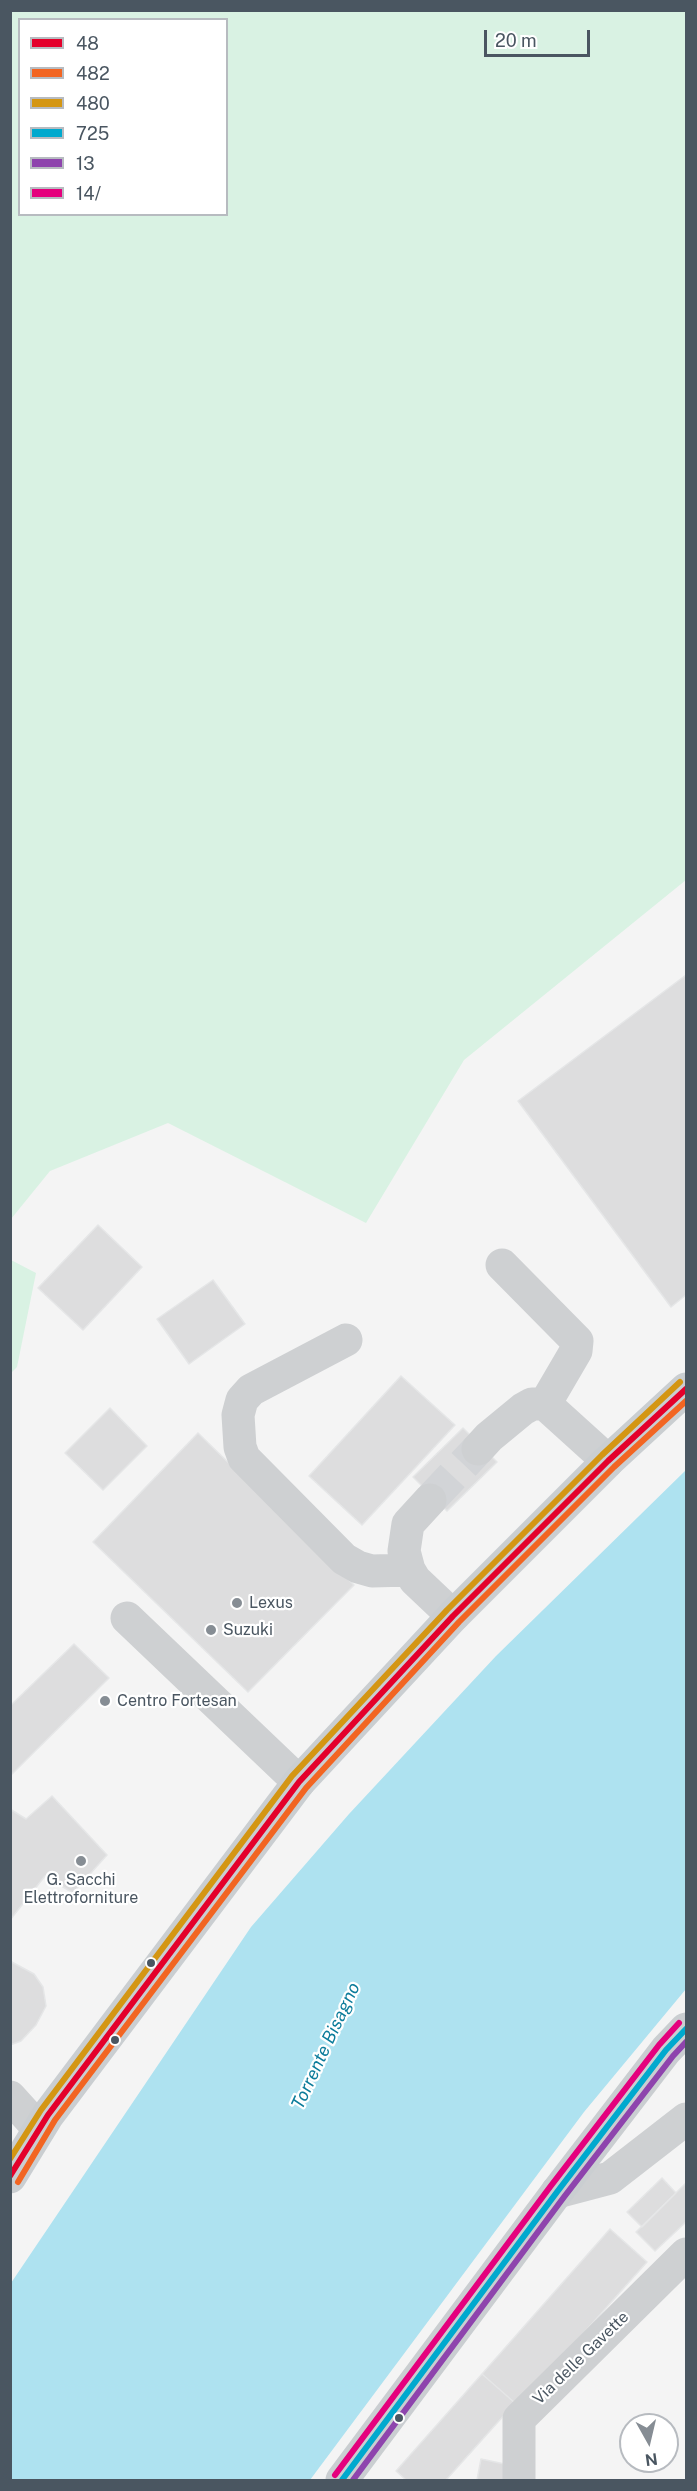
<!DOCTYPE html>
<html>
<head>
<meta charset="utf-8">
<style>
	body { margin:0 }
	#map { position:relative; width:697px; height:2491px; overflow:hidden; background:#f4f4f4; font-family:"Public Sans",sans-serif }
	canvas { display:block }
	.frame { position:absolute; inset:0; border:12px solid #4a5661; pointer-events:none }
	.legend { position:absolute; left:18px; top:18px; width:210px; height:198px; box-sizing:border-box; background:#fff; border:2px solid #b7bbc0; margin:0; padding:8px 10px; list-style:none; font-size:18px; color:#4a5661 }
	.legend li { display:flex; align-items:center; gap:12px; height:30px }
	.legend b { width:30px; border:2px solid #b7bbc0 }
	.north { position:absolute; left:619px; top:2413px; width:60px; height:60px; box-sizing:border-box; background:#fff; border:2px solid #b7bbc0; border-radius:50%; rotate:172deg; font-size:16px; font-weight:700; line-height:24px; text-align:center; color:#4a5661 }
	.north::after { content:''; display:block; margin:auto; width:21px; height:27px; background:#868d94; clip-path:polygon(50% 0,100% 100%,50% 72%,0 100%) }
	.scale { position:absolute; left:484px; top:30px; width:106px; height:27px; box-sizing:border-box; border:3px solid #4a5661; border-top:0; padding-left:8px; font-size:18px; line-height:21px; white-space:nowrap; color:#4a5661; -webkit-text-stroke:4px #fff; paint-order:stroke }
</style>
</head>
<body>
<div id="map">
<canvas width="697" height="2491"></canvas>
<div class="frame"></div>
<ul class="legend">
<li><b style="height:8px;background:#e4002b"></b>48</li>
<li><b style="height:8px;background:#f26522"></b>482</li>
<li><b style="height:8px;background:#d49613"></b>480</li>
<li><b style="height:8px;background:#00a9ce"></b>725</li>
<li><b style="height:8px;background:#8e44ad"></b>13</li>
<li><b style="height:8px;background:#e5007d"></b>14/</li>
</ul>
<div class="north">N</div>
<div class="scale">20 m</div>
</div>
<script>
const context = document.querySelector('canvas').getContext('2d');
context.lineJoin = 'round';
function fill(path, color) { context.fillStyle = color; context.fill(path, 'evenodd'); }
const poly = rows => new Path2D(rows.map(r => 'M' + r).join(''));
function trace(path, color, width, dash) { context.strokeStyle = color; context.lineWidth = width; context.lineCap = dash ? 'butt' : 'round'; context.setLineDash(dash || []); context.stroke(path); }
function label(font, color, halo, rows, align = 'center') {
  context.font = font + ' "Public Sans",sans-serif'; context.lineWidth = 4.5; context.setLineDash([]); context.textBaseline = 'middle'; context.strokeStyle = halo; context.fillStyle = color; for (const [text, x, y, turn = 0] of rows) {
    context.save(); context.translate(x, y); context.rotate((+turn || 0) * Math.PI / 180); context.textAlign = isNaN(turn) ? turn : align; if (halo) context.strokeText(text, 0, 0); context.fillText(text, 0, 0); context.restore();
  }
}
const green = poly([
	[11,10,686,11,686,880,464,1060,366,1223,168,1123,50,1171,11,1219],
	[20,20,226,20,226,214,20,214],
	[11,1260,36,1273,17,1367,11,1373]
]);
const water = poly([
	[686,1470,686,1989,584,2112,310,2480,11,2480,11,2283,251,1927,349,1814,496,1656]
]);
const building = poly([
	[686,975,686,1295,671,1307,518,1101,686,975],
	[98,1225,142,1267,83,1330,38,1288,98,1225],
	[213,1280,245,1324,189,1364,157,1319,213,1280],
	[401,1376,455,1425,362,1525,309,1476,401,1376],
	[110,1408,147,1446,103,1490,65,1453,110,1408],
	[463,1428,497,1462,447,1511,413,1477,463,1428],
	[198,1433,354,1585,248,1692,93,1542,198,1433],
	[74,1644,109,1678,10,1776,10,1706,74,1644],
	[52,1796,107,1855,73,1893,45,1876,10,1920,10,1809,26,1819,52,1796],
	[10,1961,34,1974,43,1987,46,2006,36,2025,21,2041,10,2045,10,1961],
	[662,2178,676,2193,642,2227,627,2212,662,2178],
	[686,2183,686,2222,655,2251,636,2232,686,2183],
	[610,2229,647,2262,564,2355,515,2403,482,2374,610,2229],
	[482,2374,515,2403,446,2480,406,2480,396,2471,482,2374],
	[481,2459,514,2466,511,2480,477,2480,481,2459]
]);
const minorTunnel = poly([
	[430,1500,478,1449]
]);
const minor = poly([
	[502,1265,577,1341,576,1351,545,1404],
	[346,1340,251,1390,242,1400,238,1415,240,1447,244,1458,344,1559,358,1567,372,1571,409,1570],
	[478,1449,489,1437,523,1409,532,1404,545,1404,608,1461],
	[430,1500,408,1524,404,1551,409,1570,415,1580,453,1616],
	[127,1618,299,1782],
	[10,2097,39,2129],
	[557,2192,610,2178,686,2119],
	[519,2480,519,2419,686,2254]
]);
const major = poly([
	[10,2177,48,2115,299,1782,453,1616,608,1461,686,1389],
	[342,2480,557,2192,666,2050,686,2029]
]);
const bus1 = poly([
	[10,2176,48,2115,299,1782,453,1616,608,1461,686,1389]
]);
const bus2 = poly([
	[18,2182,55,2120,306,1788,459,1622,614,1467,686,1401]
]);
const bus3 = poly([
	[10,2159,41,2110,292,1776,447,1610,602,1455,680,1382]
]);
const bus4 = poly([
	[342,2480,557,2192,666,2050,686,2029]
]);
const bus5 = poly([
	[353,2480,564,2197,673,2056,686,2042]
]);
const bus6 = poly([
	[335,2475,550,2187,659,2045,679,2023]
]);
const markers = [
	[237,1603,6,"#868d94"],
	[211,1630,6,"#868d94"],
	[105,1701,6,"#868d94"],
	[81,1861,6,"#868d94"],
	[151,1963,5,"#4a5661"],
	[115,2040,5,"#4a5661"],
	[399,2418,5,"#4a5661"]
];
const poiNames = [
	["Lexus",249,1603],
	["Suzuki",223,1630],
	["Centro Fortesan",117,1701],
	["G. Sacchi",81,1880,"center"],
	["Elettroforniture",81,1898,"center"]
];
const streetNames = [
	["Via delle Gavette",581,2358,-44]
];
const waterNames = [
	["Torrente Bisagno",326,2046,-65]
];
fill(green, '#d9f2e3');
fill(water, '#aee2f0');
fill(building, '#ddddde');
trace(building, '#e5e6e7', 1.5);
trace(minorTunnel, '#d2d4d7', 33, [33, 16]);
trace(minor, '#ced0d2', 33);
trace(major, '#caced1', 33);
trace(bus1, '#e4002b', 6);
trace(bus2, '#f26522', 6);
trace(bus3, '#d49613', 6);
trace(bus4, '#00a9ce', 6);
trace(bus5, '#8e44ad', 6);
trace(bus6, '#e5007d', 6);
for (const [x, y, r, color] of markers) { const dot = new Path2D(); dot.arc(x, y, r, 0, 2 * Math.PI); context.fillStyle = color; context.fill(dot); trace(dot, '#fff', 2); }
label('16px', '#4a5661', '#fff', poiNames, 'left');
label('16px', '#4a5661', '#fff', streetNames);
label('italic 18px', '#0c7c9b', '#fff', waterNames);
</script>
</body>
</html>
